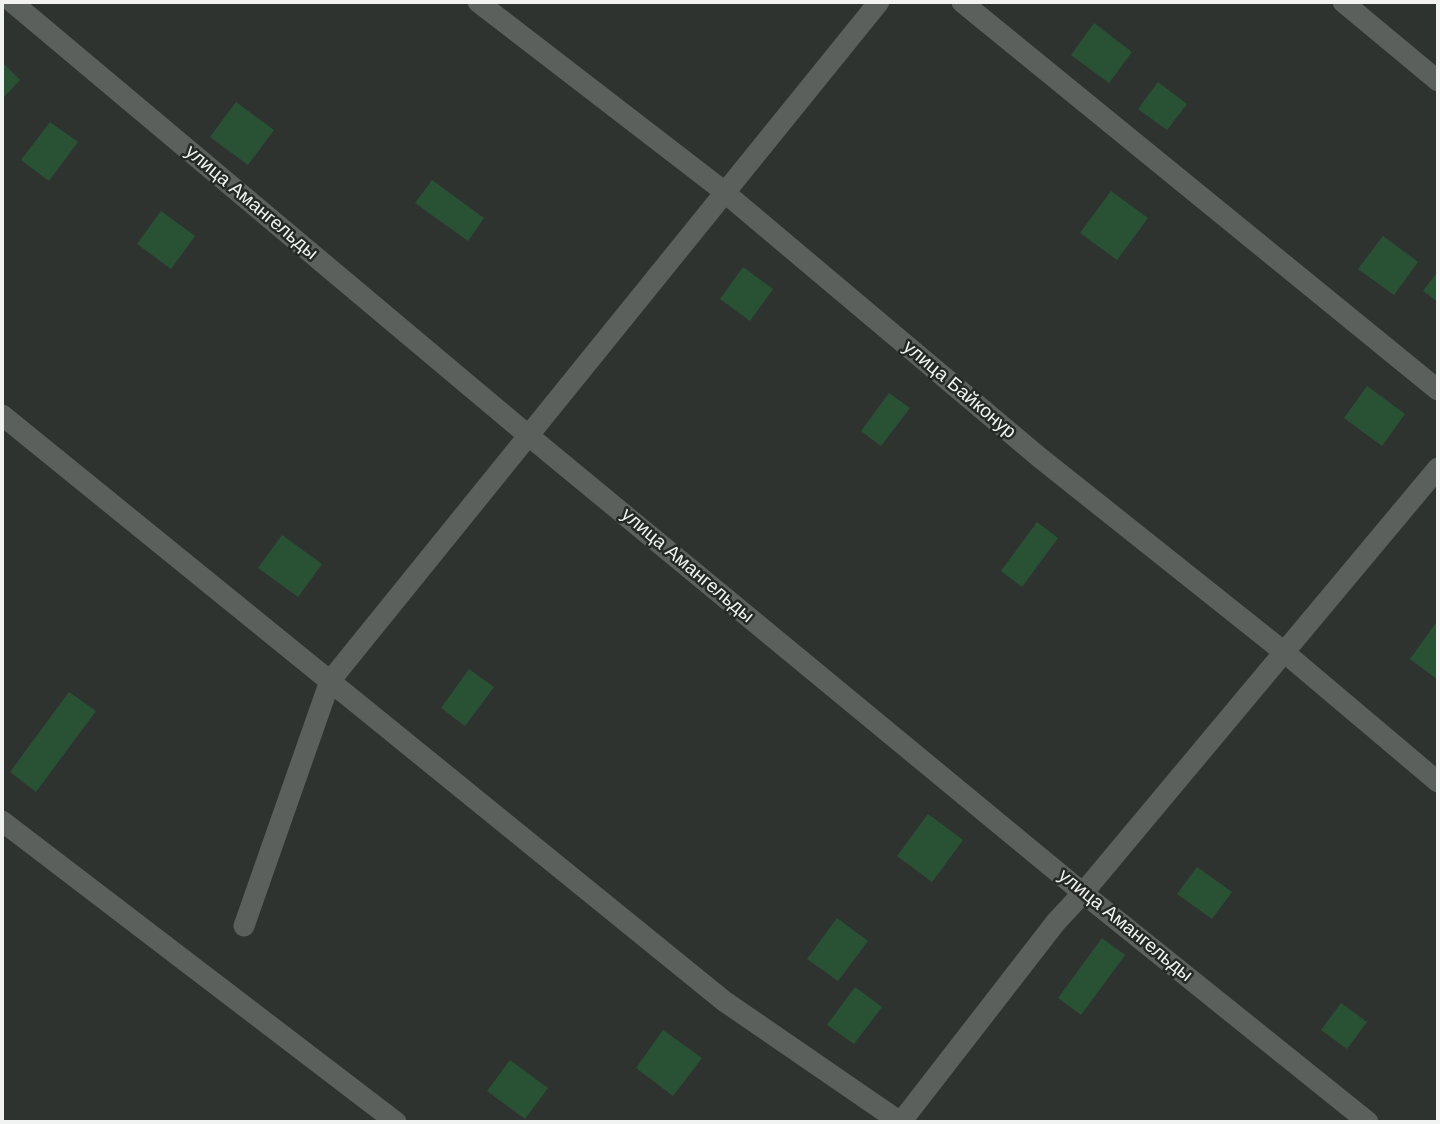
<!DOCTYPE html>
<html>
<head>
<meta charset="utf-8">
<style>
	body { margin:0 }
	#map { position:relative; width:1440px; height:1124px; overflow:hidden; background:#2f332f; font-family:"DM Sans",sans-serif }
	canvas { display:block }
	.frame { position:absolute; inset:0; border:4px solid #f0f3f1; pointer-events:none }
</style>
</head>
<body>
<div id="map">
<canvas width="1440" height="1124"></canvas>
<div class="frame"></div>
</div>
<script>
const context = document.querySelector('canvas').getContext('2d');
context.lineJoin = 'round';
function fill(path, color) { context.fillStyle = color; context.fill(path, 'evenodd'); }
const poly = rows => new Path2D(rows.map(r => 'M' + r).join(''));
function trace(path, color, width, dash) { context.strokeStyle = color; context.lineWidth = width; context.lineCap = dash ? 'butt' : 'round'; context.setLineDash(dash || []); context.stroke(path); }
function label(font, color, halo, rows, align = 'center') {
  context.font = font + ' "DM Sans",sans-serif'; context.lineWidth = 5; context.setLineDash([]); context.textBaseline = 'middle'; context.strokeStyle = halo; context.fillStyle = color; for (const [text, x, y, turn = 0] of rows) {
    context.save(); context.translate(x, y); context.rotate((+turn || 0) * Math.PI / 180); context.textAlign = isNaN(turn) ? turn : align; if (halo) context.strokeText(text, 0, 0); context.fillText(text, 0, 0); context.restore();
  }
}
const building = poly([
	[1094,23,1132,52,1109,83,1071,55],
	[2,62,20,80,2,99],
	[1158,82,1187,104,1167,130,1138,109],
	[236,102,274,130,248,165,210,137],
	[50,122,78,142,49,181,21,160],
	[432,180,484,218,468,241,415,203],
	[1111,191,1148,218,1117,260,1080,233],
	[161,211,195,236,171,269,137,244],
	[1383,236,1418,262,1394,295,1358,269],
	[743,267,773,289,750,321,720,299],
	[1438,271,1438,302,1423,291],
	[1367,386,1405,414,1382,446,1344,418],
	[889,393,910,408,881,446,861,431],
	[1037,522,1058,538,1022,587,1001,571],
	[282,535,322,564,298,597,258,568],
	[1438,620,1438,680,1410,659],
	[469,669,494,687,465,726,441,708],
	[69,692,96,711,36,792,10,772],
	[928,814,963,840,932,882,897,856],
	[1197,867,1232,892,1212,919,1177,894],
	[837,918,868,941,838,981,807,959],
	[1102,938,1125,955,1081,1015,1058,998],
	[855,987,882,1007,854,1044,827,1025],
	[1341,1003,1367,1022,1347,1049,1321,1030],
	[663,1030,702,1058,673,1096,636,1068],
	[510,1060,548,1088,525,1119,487,1091]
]);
const street = poly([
	[12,2,529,436,1083,893,1368,1122],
	[478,2,717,186,1039,457,1284,652,1438,782],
	[962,2,1438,390],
	[1343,2,1438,81],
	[2,415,724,1001,900,1122],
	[2,821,396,1122],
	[244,926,330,681,879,2],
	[901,1122,1056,922,1083,893,1438,468]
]);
const streetNames = [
	["улица Амангельды",251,203,40],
	["улица Байконур",959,390,40],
	["улица Амангельды",687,566,40],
	["улица Амангельды",1125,926,39]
];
fill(building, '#295235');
trace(street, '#5c605d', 21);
label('19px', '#f0f3f1', '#252926', streetNames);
</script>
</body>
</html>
